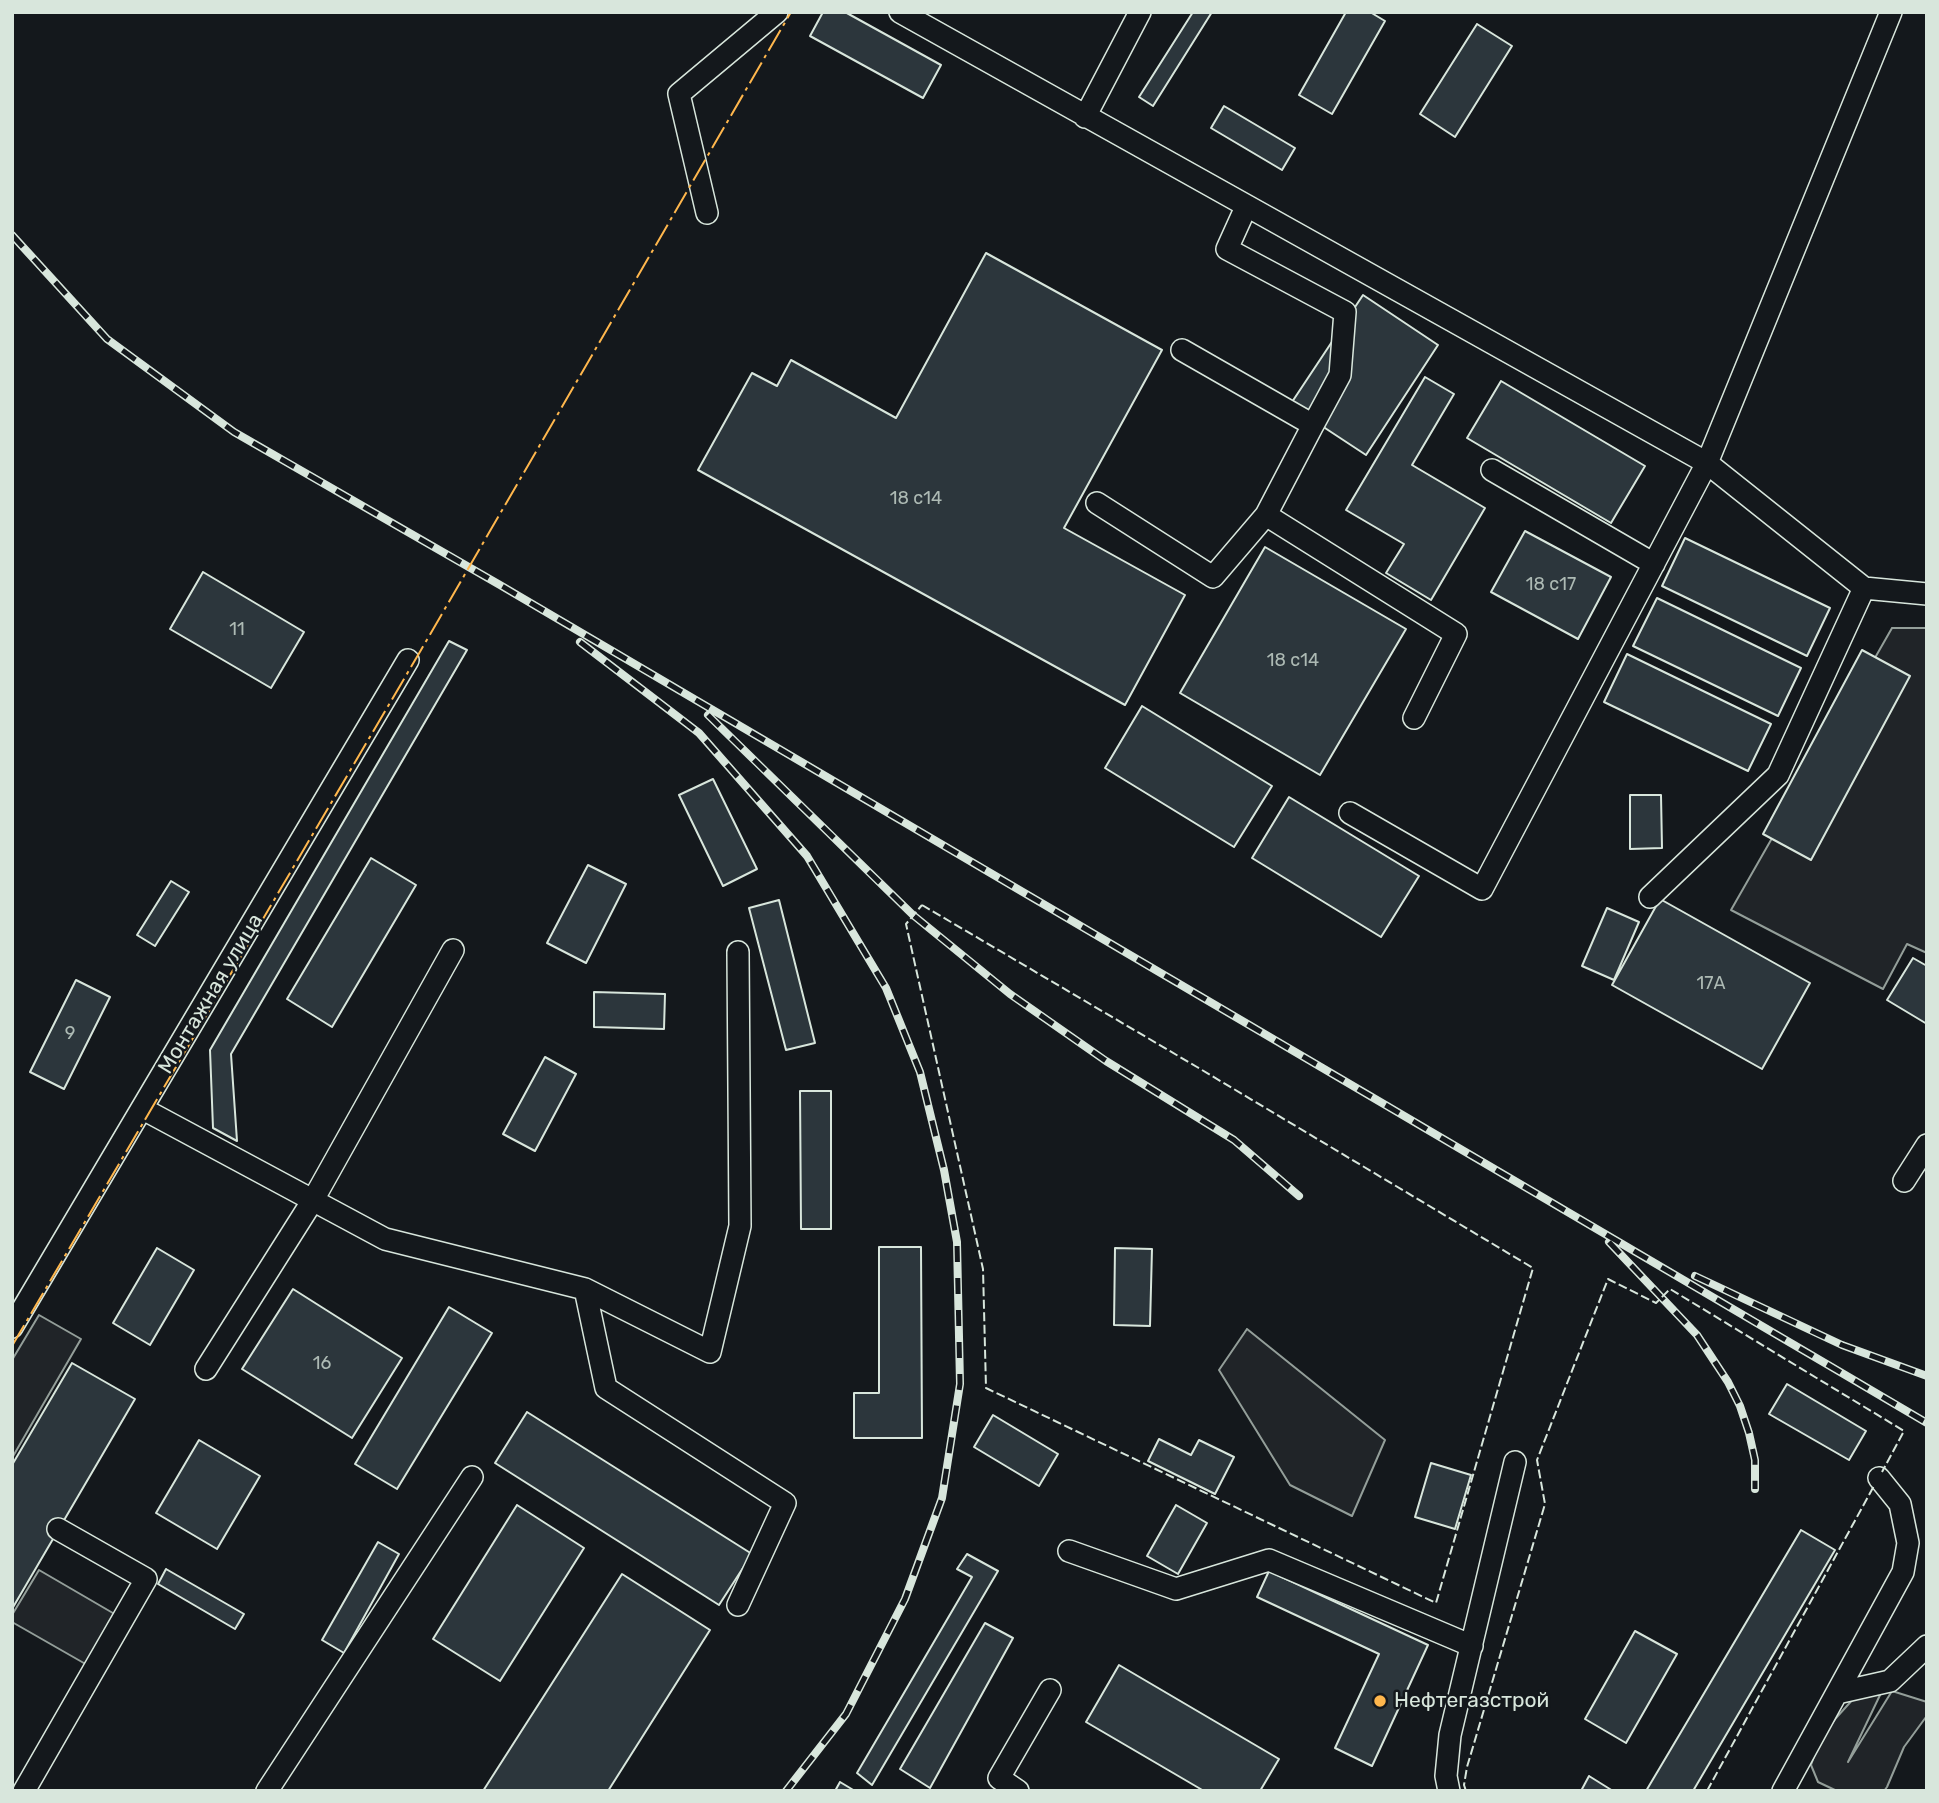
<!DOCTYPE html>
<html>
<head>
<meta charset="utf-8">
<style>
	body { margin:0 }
	#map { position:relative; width:1939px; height:1803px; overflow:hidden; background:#14181c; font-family:Rubik,sans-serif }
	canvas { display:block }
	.frame { position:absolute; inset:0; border:14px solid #d8e6dc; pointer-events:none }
</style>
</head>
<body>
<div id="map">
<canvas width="1939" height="1803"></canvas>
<div class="frame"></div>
</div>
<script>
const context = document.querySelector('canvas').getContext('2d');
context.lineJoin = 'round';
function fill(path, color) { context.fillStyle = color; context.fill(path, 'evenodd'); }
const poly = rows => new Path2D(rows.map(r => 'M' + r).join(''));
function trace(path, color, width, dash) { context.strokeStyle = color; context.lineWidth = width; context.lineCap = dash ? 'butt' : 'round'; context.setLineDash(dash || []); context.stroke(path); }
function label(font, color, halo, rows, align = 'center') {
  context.font = font + ' Rubik,sans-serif'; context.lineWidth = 5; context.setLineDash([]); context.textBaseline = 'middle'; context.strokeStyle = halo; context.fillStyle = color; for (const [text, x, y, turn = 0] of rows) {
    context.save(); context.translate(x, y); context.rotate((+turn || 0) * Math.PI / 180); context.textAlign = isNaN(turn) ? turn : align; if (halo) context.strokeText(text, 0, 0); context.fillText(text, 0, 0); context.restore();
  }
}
const green = poly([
	[1892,628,1927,628,1927,953,1907,944,1883,989,1731,910,1892,628],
	[39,1315,81,1339,12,1458,12,1360,39,1315],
	[1247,1329,1385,1440,1352,1516,1290,1485,1219,1370,1247,1329],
	[39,1570,118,1616,89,1666,12,1622,12,1615,39,1570],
	[1892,1691,1927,1702,1926,1717,1904,1747,1887,1787,1884,1791,1837,1791,1818,1782,1811,1765,1819,1742,1836,1718,1855,1697,1881,1693,1848,1762,1892,1691]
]);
const building = poly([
	[823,12,845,12,941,65,923,98,810,36,823,12],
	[1193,12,1212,12,1153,106,1139,97,1193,12],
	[1346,12,1370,12,1385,21,1332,114,1299,95,1346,12],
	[1477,24,1512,46,1455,137,1420,114,1477,24],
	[1224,106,1295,148,1282,170,1211,128,1224,106],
	[986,253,1162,350,1064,528,1185,595,1125,705,698,470,752,373,777,386,791,360,896,418,986,253],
	[1363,295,1438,345,1366,455,1290,405,1363,295],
	[1425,377,1454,394,1412,465,1485,508,1431,600,1386,573,1404,544,1346,510,1425,377],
	[1501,381,1645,466,1611,523,1467,438,1501,381],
	[1525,531,1611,577,1578,639,1491,592,1525,531],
	[1685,538,1830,608,1807,656,1662,586,1685,538],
	[1265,547,1406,629,1320,775,1180,693,1265,547],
	[203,572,304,632,271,688,170,629,203,572],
	[1657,598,1801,668,1778,716,1633,646,1657,598],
	[449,641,467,650,231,1054,237,1141,213,1128,210,1050,449,641],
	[1862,650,1910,676,1811,860,1763,834,1862,650],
	[1627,654,1771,724,1748,771,1604,702,1627,654],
	[1142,706,1272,786,1234,847,1105,768,1142,706],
	[713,779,757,869,723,886,679,795,713,779],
	[1630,795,1661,795,1662,848,1630,849,1630,795],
	[1289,797,1419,876,1381,937,1252,858,1289,797],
	[371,858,416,885,332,1027,287,999,371,858],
	[588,865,626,884,586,963,547,943,588,865],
	[171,881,189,892,155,946,137,935,171,881],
	[1660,899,1810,983,1762,1069,1612,985,1660,899],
	[779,900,815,1043,786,1050,749,908,779,900],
	[1607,908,1639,922,1614,980,1582,966,1607,908],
	[1913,958,1927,966,1927,1024,1887,1000,1913,958],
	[76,980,110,997,64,1089,30,1072,76,980],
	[594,992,665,994,664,1029,594,1027,594,992],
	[545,1057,576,1074,535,1151,503,1134,545,1057],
	[800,1091,831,1091,831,1229,801,1229,800,1091],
	[879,1247,921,1247,922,1438,854,1438,854,1393,879,1393,879,1247],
	[157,1248,194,1270,150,1345,113,1323,157,1248],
	[1115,1248,1152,1249,1150,1326,1114,1325,1115,1248],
	[293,1289,402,1358,352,1438,242,1369,293,1289],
	[449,1307,492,1333,397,1489,355,1464,449,1307],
	[72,1363,135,1399,12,1609,12,1465,72,1363],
	[1787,1384,1866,1431,1849,1460,1769,1414,1787,1384],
	[527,1412,752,1554,719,1605,495,1463,527,1412],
	[993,1415,1058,1454,1039,1486,974,1447,993,1415],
	[1159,1439,1191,1455,1199,1440,1234,1457,1215,1494,1148,1461,1159,1439],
	[199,1440,260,1476,217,1549,156,1513,199,1440],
	[1431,1463,1471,1475,1455,1529,1415,1517,1431,1463],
	[517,1505,584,1548,500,1681,433,1639,517,1505],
	[1176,1505,1207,1523,1178,1574,1147,1556,1176,1505],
	[1801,1530,1835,1550,1693,1791,1646,1791,1801,1530],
	[378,1542,399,1554,344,1653,322,1640,378,1542],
	[967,1554,998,1571,872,1785,857,1773,972,1577,957,1569,967,1554],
	[166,1569,244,1614,235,1629,158,1584,166,1569],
	[1269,1571,1428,1645,1372,1766,1335,1748,1379,1654,1257,1597,1269,1571],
	[622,1574,710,1630,608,1791,483,1791,622,1574],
	[985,1623,1013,1638,930,1788,900,1769,985,1623],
	[1635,1631,1677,1654,1626,1743,1585,1719,1635,1631],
	[1119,1665,1279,1759,1260,1791,1204,1791,1086,1722,1119,1665],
	[1589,1776,1613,1791,1581,1791,1589,1776],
	[840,1782,855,1791,835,1791,840,1782]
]);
const minor = poly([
	[900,12,1707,463,1864,588],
	[1085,117,1140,12],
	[707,213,679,94,777,12],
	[1182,350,1313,425,1340,375,1345,312,1227,249,1246,207],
	[1313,425,1266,515,1456,634,1414,718],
	[1492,470,1654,564],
	[1097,503,1213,577,1266,515],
	[1350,813,1482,889,1707,463,1891,12],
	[1650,897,1778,775,1864,588,1927,594],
	[143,1109,385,1239,585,1289,710,1352,740,1226,738,952],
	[1904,1181,1927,1145],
	[585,1289,606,1388,785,1503,738,1605],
	[12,1327,408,660],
	[206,1369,313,1200,453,950],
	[1069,1551,1176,1589,1269,1560,1472,1646],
	[1837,1693,1890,1681,1927,1646],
	[24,1791,146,1579,58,1529],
	[267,1791,472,1477],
	[1018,1791,999,1778,1050,1690],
	[1449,1791,1446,1776,1450,1735,1515,1462],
	[1783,1791,1903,1572,1908,1543,1900,1504,1879,1478]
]);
const rail = poly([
	[12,235,107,339,234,432,500,585,1927,1423],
	[580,642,699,733,807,856,886,988,920,1072,944,1170,957,1242,960,1384,942,1498,905,1599,846,1714,786,1791],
	[708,715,913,915,1010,994,1106,1061,1234,1140,1299,1196],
	[1609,1242,1697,1335,1728,1382,1740,1406,1749,1433,1755,1460,1755,1489],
	[1695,1276,1842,1345,1927,1376]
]);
const fence = poly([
	[922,905,1197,1067,1533,1268,1436,1603,986,1388,983,1269,906,924,922,905],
	[1466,1791,1464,1785,1467,1767,1545,1504,1537,1460,1608,1279,1656,1303,1670,1289,1904,1431,1882,1472],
	[1707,1791,1875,1484]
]);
const power = poly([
	[12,1346,421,650,791,12]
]);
const markers = [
	[1380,1701,7,"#ffb74d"]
];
const numberNames = [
	["18 с14",916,499],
	["18 с17",1551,585],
	["11",237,630],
	["18 с14",1293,661],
	["17А",1711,984],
	["9",70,1034],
	["16",322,1364]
];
const streetNames = [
	["Монтажная улица",211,994,-59]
];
const poiNames = [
	["Нефтегазстрой",1394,1701]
];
fill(green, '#202428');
trace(green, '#939e99', 2);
fill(building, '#2c363c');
trace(building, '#d8e6dc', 2);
trace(minor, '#d8e6dc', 24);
trace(minor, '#14181c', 21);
trace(rail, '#d8e6dc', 8);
trace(rail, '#14181c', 5, [16]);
trace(fence, '#d8e6dc', 2, [9, 3.5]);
trace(power, '#ffb74d', 2, [24, 5, 3.5, 5]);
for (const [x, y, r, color] of markers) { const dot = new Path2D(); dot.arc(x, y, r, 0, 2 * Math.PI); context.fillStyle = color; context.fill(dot); trace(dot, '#14181c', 2.5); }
label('18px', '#adbab4', null, numberNames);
label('21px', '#d8e6dc', '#14181c', streetNames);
label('21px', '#d8e6dc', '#14181c', poiNames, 'left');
</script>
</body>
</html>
